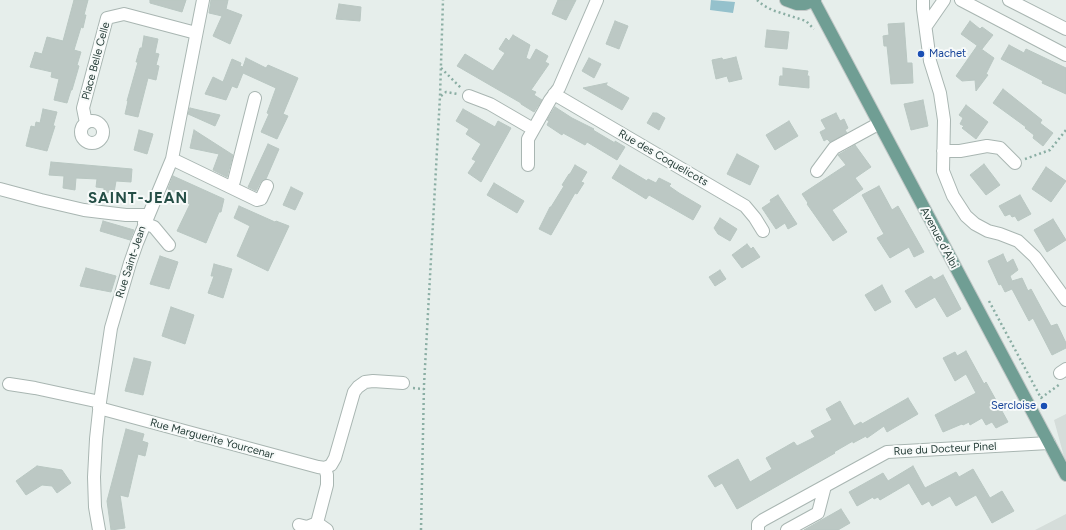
<!DOCTYPE html>
<html>
<head>
<meta charset="utf-8">
<style>
	body { margin:0 }
	canvas { display:block; background:#e6eeeb }
</style>
</head>
<body>
<canvas width="1066" height="530"></canvas>
<script>
const context = document.querySelector('canvas').getContext('2d');
context.lineJoin = 'round';
function fill(path, color) { context.fillStyle = color; context.fill(path, 'evenodd'); }
const poly = rows => new Path2D(rows.map(r => 'M' + r).join(''));
function trace(path, color, width, dash) { context.strokeStyle = color; context.lineWidth = width; context.lineCap = dash ? 'butt' : 'round'; context.setLineDash(dash || []); context.stroke(path); }
function label(font, color, halo, rows, align = 'center') {
  context.font = font + ' Figtree,sans-serif'; context.lineWidth = 4; context.setLineDash([]); context.textBaseline = 'middle'; context.strokeStyle = halo; context.fillStyle = color; for (const [text, x, y, turn = 0] of rows) {
    context.save(); context.translate(x, y); context.rotate((+turn || 0) * Math.PI / 180); context.textAlign = isNaN(turn) ? turn : align; if (halo) context.strokeText(text, 0, 0); context.fillText(text, 0, 0); context.restore();
  }
}
const built = poly([
	[1066,414,1066,464,1054,420],
	[1066,514,1066,530,1035,530]
]);
const water = poly([
	[711,0,735,2,733,13,710,10]
]);
const building = poly([
	[74,0,88,0,84,15,86,15,83,28,81,27,74,50,81,52,77,65,79,66,72,90,71,90,67,103,54,100,59,79,51,77,52,72,30,67,35,52,42,54,47,37,63,41,74,0],
	[150,0,186,0,182,12,150,3,150,0],
	[211,0,228,0,226,9,242,15,230,44,213,36,222,16,209,13,211,0],
	[558,0,576,0,566,20,552,14,558,0],
	[339,4,361,7,360,21,336,19,339,4],
	[615,21,628,26,619,49,606,44,615,21],
	[970,21,980,29,982,27,993,35,982,49,961,34,970,21],
	[904,23,907,63,912,63,913,83,891,84,887,46,884,46,883,36,889,35,888,24,904,23],
	[767,30,789,32,787,49,765,47,767,30],
	[513,35,530,45,526,58,530,60,536,49,548,56,545,62,549,64,531,90,536,92,534,95,542,100,534,112,521,104,521,103,457,66,465,54,493,71,505,53,499,49,506,38,509,41,513,35],
	[144,36,158,39,155,53,159,54,156,65,159,66,156,80,148,78,138,117,125,114,128,101,127,101,138,62,136,62,140,48,142,48,144,36],
	[1009,45,1024,53,1026,49,1066,68,1066,94,1042,83,1043,81,1001,59,1009,45],
	[977,46,994,58,986,74,988,75,976,91,975,80,962,81,956,76,977,46],
	[736,57,742,79,729,82,727,76,716,79,712,60,722,58,723,60,736,57],
	[246,58,266,68,268,65,298,78,283,114,288,116,277,139,261,132,269,114,267,113,276,88,243,73,237,88,232,86,226,100,205,94,213,77,223,82,232,59,241,63,240,66,243,67,246,58],
	[589,58,601,64,594,78,582,71,589,58],
	[783,68,808,71,807,76,809,76,809,88,779,85,780,76,783,76,783,68],
	[607,83,606,85,629,98,622,110,583,88,607,83],
	[1003,89,1042,120,1040,123,1053,133,1043,146,1033,138,1034,135,1025,128,1026,127,993,103,1003,89],
	[923,100,928,126,911,130,904,104,923,100],
	[966,105,988,122,976,139,962,128,964,126,960,124,963,118,959,115,966,105],
	[555,107,572,118,594,129,593,130,615,143,615,141,625,147,617,160,587,142,585,145,563,133,562,135,547,125,549,121,547,120,555,107],
	[190,108,220,115,215,126,188,114,190,108],
	[43,109,57,112,53,126,55,126,47,151,26,146,31,126,35,127,36,122,40,123,43,109],
	[463,109,495,127,498,121,511,128,481,182,468,173,476,161,472,159,481,144,466,134,469,129,456,121,463,109],
	[653,113,657,113,665,118,659,130,647,123,653,113],
	[836,113,840,121,844,119,848,128,845,130,847,133,830,142,827,139,824,141,820,132,826,129,821,120,836,113],
	[789,121,798,136,775,150,766,135,789,121],
	[139,130,153,134,147,154,134,150,139,130],
	[194,130,233,155,227,177,213,170,219,154,190,148,194,130],
	[268,144,279,149,266,179,260,183,256,191,248,187,268,144],
	[855,145,871,167,855,178,863,189,832,210,847,232,833,241,807,204,808,203,802,194,846,165,838,155,855,145],
	[737,154,759,166,750,185,727,174,737,154],
	[51,162,132,169,131,182,116,181,114,193,104,192,104,188,96,187,97,179,76,178,75,190,63,188,64,176,49,175,51,162],
	[984,164,1000,185,986,195,970,175,984,164],
	[575,165,587,172,581,182,584,183,577,194,575,193,551,235,539,229,550,207,551,207,564,186,562,185,569,174,570,174,575,165],
	[620,165,647,181,648,179,656,183,659,178,671,184,669,186,679,193,701,206,693,220,649,195,646,199,612,178,620,165],
	[1046,167,1066,181,1051,202,1032,189,1046,167],
	[173,176,224,199,221,212,219,212,206,243,177,231,190,204,178,199,180,195,168,189,173,176],
	[494,183,524,201,517,213,487,195,494,183],
	[879,186,892,210,898,206,924,252,914,257,909,247,890,258,877,238,884,234,862,195,879,186],
	[291,187,303,193,295,210,283,205,291,187],
	[778,195,797,224,788,229,785,223,776,229,762,208,771,202,770,200,778,195],
	[1020,195,1031,214,1018,221,1015,216,1012,217,1010,214,1005,216,999,206,1020,195],
	[239,206,275,222,276,221,289,226,268,271,237,256,250,226,234,218,239,206],
	[720,218,737,229,730,241,718,234,714,228,720,218],
	[1053,219,1066,240,1047,252,1034,230,1053,219],
	[103,221,134,230,130,240,100,231,103,221],
	[747,244,751,249,753,247,760,257,742,268,732,255,747,244],
	[1003,254,1007,263,1013,259,1018,270,1010,276,1012,281,1022,278,1028,291,1031,289,1051,326,1057,324,1066,343,1066,348,1052,355,1033,318,1029,321,1012,289,1005,292,1001,284,999,285,988,261,1003,254],
	[160,256,178,262,169,289,150,284,160,256],
	[214,264,232,269,223,298,208,293,214,276,211,276,214,264],
	[86,268,116,276,111,292,80,286,86,268],
	[720,270,726,279,715,286,709,277,720,270],
	[943,275,961,309,947,317,935,297,916,308,905,291,931,276,934,280,943,275],
	[882,285,891,302,875,311,865,295,882,285],
	[171,307,194,315,185,344,162,336,171,307],
	[966,351,984,384,986,382,1008,422,996,428,992,422,986,425,982,418,970,425,969,422,963,425,962,424,943,432,935,415,976,393,966,374,955,381,943,358,955,352,957,356,966,351],
	[134,358,151,362,143,395,125,391,134,358],
	[908,398,918,414,887,432,884,426,867,438,866,436,853,443,853,441,834,452,835,453,737,509,722,483,715,487,708,476,738,459,750,482,772,469,766,458,794,442,797,446,815,437,811,431,832,420,826,409,840,401,854,426,861,422,862,424,908,398],
	[126,429,144,434,142,441,148,443,145,456,138,454,128,497,120,495,125,528,111,530,107,501,126,429],
	[37,466,62,470,71,483,57,493,52,486,42,485,26,495,16,481,37,466],
	[913,466,925,488,956,472,959,477,973,469,990,498,1002,491,1014,511,992,523,976,495,956,506,950,496,932,506,929,501,922,505,909,483,880,500,878,497,874,499,873,497,857,506,849,492,883,473,888,481,913,466],
	[841,509,850,523,838,530,804,530,841,509]
]);
const path = poly([
	[757,0,763,5,772,10,806,21,814,29],
	[441,68,462,89],
	[441,96,446,92,458,94],
	[1025,159,1050,150,1066,130],
	[989,301,1041,398,1060,384],
	[413,388,424,389],
	[421,530,424,385,440,96,443,0]
]);
const minor = poly([
	[923,0,923,9,930,61,940,93,944,120,943,171,953,196,966,216,975,224,988,231,1000,234,1018,241,1035,257,1066,300],
	[961,0,1066,55],
	[1009,0,1066,29],
	[926,26,944,0],
	[554,94,745,206,755,218,763,231],
	[469,96,490,104,533,129],
	'81 132a11 11 0 1 1 22 0a11 11 0 1 1-22 0Z',
	[86,123,83,108,107,18,124,14,196,33],
	[943,151,960,151,987,146,1000,148,1015,163],
	[172,159,257,200,261,199,267,186],
	[528,165,528,139,550,100,559,88,597,0],
	[817,171,834,148,878,124],
	[231,187,234,181,255,98],
	[0,189,41,200,84,210,126,215,148,215],
	[144,223,154,227,169,245],
	[1060,373,1066,369],
	[9,384,35,388,100,402],
	[99,408,318,467,325,468,331,465,335,458,354,392,358,387,365,382,373,381,403,383],
	[317,523,327,485,327,475,325,468],
	[299,525,307,527,317,523,327,530],
	[99,530,95,507,94,477,96,439,100,402,111,328,130,263,137,243,172,159,203,0],
	[758,530,758,524,763,520,887,452,1049,443],
	[787,530,818,513,825,486]
]);
const major = poly([
	[786,0,797,4,805,4,815,0],
	[814,1,1066,475]
]);
const markers = [
	[921,54,4,"#1a4fb4"],
	[1044,406,4,"#1a4fb4"]
];
const transitNames = [
	["Machet",929,54],
	["Sercloise",1036,406,"right"]
];
const streetNames = [
	["Place Belle Celle",96,61,-75],
	["Rue des Coquelicots",663,158,30],
	["Avenue d'Albi",939,238,62],
	["Rue Saint-Jean",131,262,-72],
	["Rue Marguerite Yourcenar",212,439,15],
	["Rue du Docteur Pinel",945,449,-3]
];
const districtNames = [
	["SAINT-JEAN",138,199]
];
fill(built, '#d5ddda');
fill(water, '#95c1cc');
fill(building, '#bcc8c4');
trace(building, '#b9c7c2', 1);
trace(minor, '#a9b6b2', 14);
trace(major, '#c3c9c8', 14);
trace(path, '#8baea4', 2.5, [2, 3]);
trace(minor, '#fff', 12);
trace(major, '#709e94', 12);
for (const [x, y, r, color] of markers) { const dot = new Path2D(); dot.arc(x, y, r, 0, 2 * Math.PI); context.fillStyle = color; context.fill(dot); trace(dot, '#f7faf9', 1.5); }
label('11px', '#164399', '#f7faf9', transitNames, 'left');
label('11px', '#273e39', '#f7faf9', streetNames);
context.letterSpacing = '1px';
label('bold 15px', '#254e46', '#f7faf9', districtNames);
context.letterSpacing = '0px';
</script>
</body>
</html>
